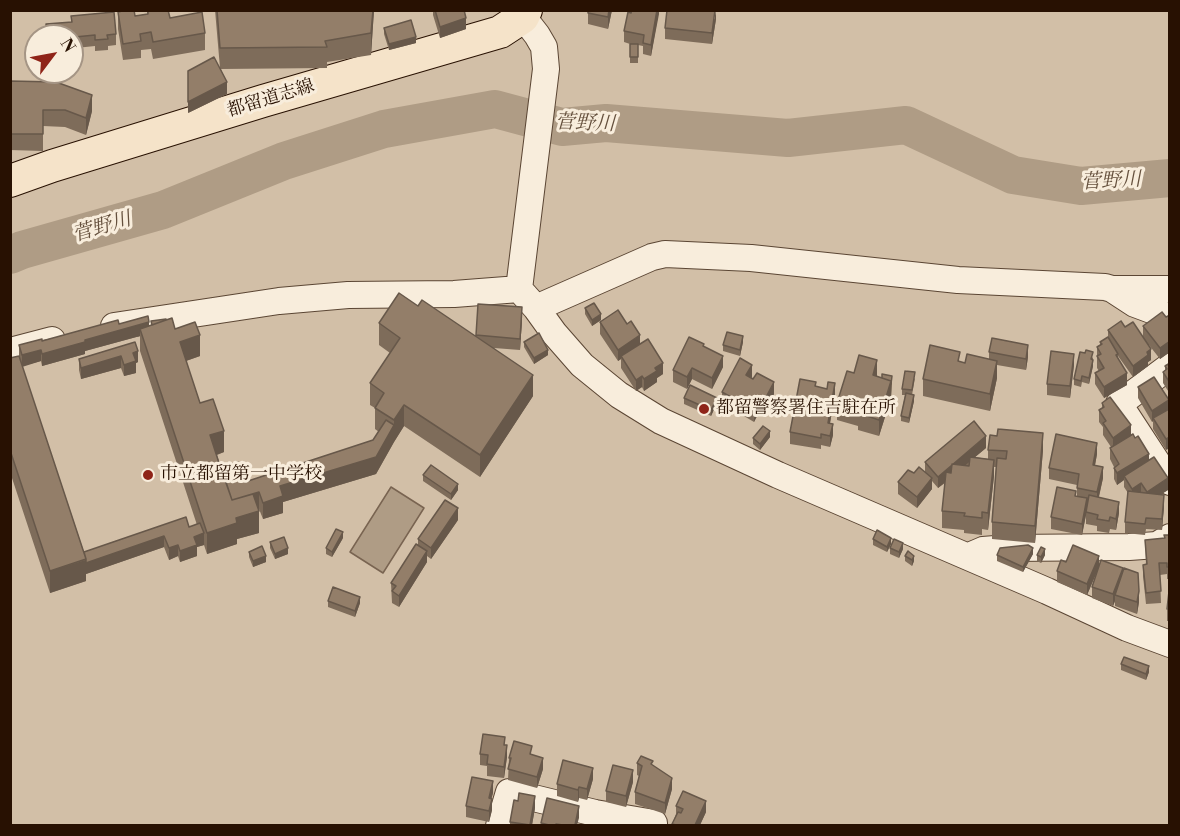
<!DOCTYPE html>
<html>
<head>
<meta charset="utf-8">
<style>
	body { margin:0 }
	#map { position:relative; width:1180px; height:836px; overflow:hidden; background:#f5e3c9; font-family:"Libre Bodoni",serif }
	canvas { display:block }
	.frame { position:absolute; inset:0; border:12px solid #281102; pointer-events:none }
	.north { position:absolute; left:24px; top:24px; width:60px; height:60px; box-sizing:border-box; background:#f8eddc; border:2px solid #a59585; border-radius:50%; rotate:58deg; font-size:16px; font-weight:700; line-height:24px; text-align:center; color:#281102 }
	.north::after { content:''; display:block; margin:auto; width:21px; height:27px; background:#8f2418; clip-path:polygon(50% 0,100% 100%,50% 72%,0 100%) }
</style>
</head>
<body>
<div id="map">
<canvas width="1180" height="836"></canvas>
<div class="frame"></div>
<div class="north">N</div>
</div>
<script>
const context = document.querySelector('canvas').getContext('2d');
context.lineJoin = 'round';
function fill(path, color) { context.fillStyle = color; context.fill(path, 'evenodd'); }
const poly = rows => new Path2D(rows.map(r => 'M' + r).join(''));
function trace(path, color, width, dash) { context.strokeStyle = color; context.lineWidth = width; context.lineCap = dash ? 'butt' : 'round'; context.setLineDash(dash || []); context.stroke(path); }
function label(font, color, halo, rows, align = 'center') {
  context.font = font + ' "Libre Bodoni","Noto Serif JP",serif'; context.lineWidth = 6; context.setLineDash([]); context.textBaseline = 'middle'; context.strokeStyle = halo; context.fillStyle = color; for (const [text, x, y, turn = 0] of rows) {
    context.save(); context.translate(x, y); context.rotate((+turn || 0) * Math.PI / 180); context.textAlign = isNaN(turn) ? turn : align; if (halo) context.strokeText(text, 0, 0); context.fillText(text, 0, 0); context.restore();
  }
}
const green = poly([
	[10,11,1169,11,1169,825,11,825],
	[36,36,72,36,72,72,36,72]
]);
const water = poly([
	[391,487,424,508,383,573,350,552,391,487]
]);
const river = poly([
	[10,255,22,250,163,210,284,161,384,129,495,109,562,127,606,123,788,138,906,125,1013,175,1081,186,1170,178]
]);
const minor = poly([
	[523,17,537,35,544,47,546,69,519,289,536,308,554,333,582,365,619,395,661,421,778,475,1047,591,1127,628,1170,644],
	[1112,289,1135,304,1170,317],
	[536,308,652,257,665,254,751,258,958,280,1105,287,1112,289,1170,289],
	[114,326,279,301,348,295,454,294,519,289],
	[10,351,52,340],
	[1170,366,1119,404,1170,482],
	[969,556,983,550,1008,548,1129,547,1157,545,1170,537],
	[499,826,509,792,595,813,654,823,653,826]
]);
const major = poly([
	[10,181,52,166,263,101,500,32,523,17,526,10]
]);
const wall = poly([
	[147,10,168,10,170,18,205,33,205,50,153,59,151,49,141,50,141,58,123,60,118,29,118,12,135,16,147,14],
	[215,10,374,10,371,55,327,62,327,68,221,69,227,94,188,113,220,68],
	[433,10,464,10,466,29,440,38,433,15],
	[612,10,608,29,588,24,588,13],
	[659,10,651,56,643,54,643,46,638,45,638,63,630,63,630,44,624,42,624,31,631,13],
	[71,16,116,34,116,45,108,46,108,50,95,51,95,46,76,48,76,57,72,58,72,36,46,36,46,24,71,22],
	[716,19,712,44,665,39,665,28],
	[384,28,416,43,389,50,384,34],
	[10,81,92,111,86,135,65,127,43,126,43,151,10,150],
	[418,306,476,336,522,319,520,350,494,348,533,396,480,477,404,426,394,442,376,474,283,502,283,513,263,519,259,509,258,509,259,533,237,539,237,544,207,554,204,545,197,547,197,556,180,562,178,556,169,560,164,547,86,574,86,581,50,593,10,472,10,358,19,357,19,345,119,324,175,329,200,356,186,361,200,403,224,452,217,455,221,467,245,482,373,440,379,432,375,429,375,408,370,405,370,383,390,353,379,345,379,323],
	[140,336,140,351,197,525,189,527,84,552,22,366,41,361,42,366,85,354,85,351],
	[585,308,601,320,592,326,585,314],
	[1170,315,1170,352,1160,359,1149,345,1151,360,1148,362,1148,366,1133,377,1118,356,1118,358,1127,385,1104,398,1095,384,1095,373,1099,371,1097,368,1097,347,1100,345,1100,342,1108,338,1108,330,1125,327,1143,337,1143,326,1166,317],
	[600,322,640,344,663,374,657,378,657,382,644,391,642,387,636,391,621,368,621,359,618,361,600,334],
	[135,342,138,362,136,363,136,373,124,376,121,368,81,379,79,370,79,359],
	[524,342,548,355,534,364,524,347],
	[743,342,740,356,723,351,723,345],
	[704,347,723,367,712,389,692,379,687,389,673,382,673,370],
	[989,352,1028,357,1026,370,997,365,997,378,990,411,923,396,923,379,960,362,965,363,989,359],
	[1093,357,1093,366,1089,384,1082,382,1081,387,1074,385,1074,379],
	[1170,363,1170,394,1163,383,1163,372,1165,370,1165,366],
	[1074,365,1070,398,1047,395,1047,384],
	[854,373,877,377,892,382,891,398,879,436,858,430,858,426,837,420,837,403],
	[752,377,751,378,774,394,764,412,760,410,754,422,722,403,722,392],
	[915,378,912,395,914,401,909,423,901,421,901,416,905,395,902,395,902,389],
	[816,387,835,395,830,423,833,435,830,447,821,445,821,449,790,444,790,432],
	[1138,387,1169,400,1166,450,1153,429,1153,421,1152,422,1138,398],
	[684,398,717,403,711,416,684,404],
	[1102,403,1131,435,1168,490,1160,495,1164,506,1162,530,1146,529,1145,535,1125,533,1125,522,1128,493,1124,487,1124,480,1117,485,1114,479,1114,467,1110,459,1110,448,1111,447,1103,435,1103,427,1099,422,1099,410,1102,408],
	[770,437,760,450,753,444,753,438],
	[986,448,975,457,988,459,988,450,1043,450,1035,543,992,539,992,522,996,467,994,467,994,476,988,530,982,529,982,535,964,533,964,530,942,528,942,511,945,483,938,488,932,481,932,489,917,508,898,494,898,482,914,473,925,473,925,462],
	[1097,454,1095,465,1103,478,1099,497,1119,513,1116,530,1110,529,1109,533,1097,531,1097,526,1086,524,1086,515,1082,535,1051,529,1051,517,1077,496,1077,485,1049,479,1049,468],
	[423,475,458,490,451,500,423,481],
	[458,520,431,559,427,556,427,562,399,607,392,603,391,583,418,545,418,539],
	[1170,535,1170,579,1167,579,1167,574,1160,575,1161,603,1146,604,1143,576,1143,565,1146,565,1145,540,1164,539],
	[343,538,332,557,326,554,326,548],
	[873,539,891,544,887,552,873,545],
	[270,542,288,554,275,559,270,548],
	[890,548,903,549,899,558,890,554],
	[249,552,266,562,253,567,249,557],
	[1033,554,1023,572,997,561,997,555],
	[1037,555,1045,555,1041,563,1037,561],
	[905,556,914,561,912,566,905,561],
	[1066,562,1123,572,1139,602,1137,614,1115,606,1115,601,1113,606,1092,598,1092,587,1098,569,1087,595,1057,582,1057,571],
	[1170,582,1170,621,1167,621,1167,609],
	[328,601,360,603,355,617,328,607],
	[1121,664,1149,672,1146,680,1121,670],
	[505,745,507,757,504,778,487,776,487,766,480,765,480,754],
	[532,754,543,769,537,788,508,780,509,758],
	[637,763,653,765,672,789,665,814,635,804,635,792,639,776,637,775],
	[593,779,587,800,579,798,578,802,557,796,557,784],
	[633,782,626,807,606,802,606,791],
	[493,793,491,798,492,810,489,822,466,817,466,806],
	[676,806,706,812,700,825,672,825,676,814],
	[535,808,532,825,510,825,510,822]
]);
const shadedWall = poly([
	[373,10,374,10,371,55,371,33],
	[609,10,612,10,608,29,608,17],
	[657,10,659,10,659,14,651,56,651,45],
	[716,10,716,19,712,44,712,33],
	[466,18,466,29,440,38,440,27],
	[416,37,416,43,389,50,389,44],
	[227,82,227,94,188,113,188,102],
	[92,95,92,111,86,135,86,118],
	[522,307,522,319,520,350,520,339],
	[601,314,601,320,592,326,592,320],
	[149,322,149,333,140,329,140,336,85,351,85,354,42,366,42,354,85,340],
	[200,335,200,356,180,363,180,342],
	[640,335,640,347,621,356,621,359,618,361,618,350],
	[743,336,743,342,740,356,740,350],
	[1170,341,1170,352,1160,359,1160,348],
	[1028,345,1028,357,1026,370,1026,359],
	[1151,349,1151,360,1148,362,1148,366,1133,377,1133,366,1147,352],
	[41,350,41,361,22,367,22,355],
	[548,350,548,355,534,364,534,358],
	[138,351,138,362,136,363,136,373,124,376,124,365,133,353],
	[1074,354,1074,365,1070,398,1070,386],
	[121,356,121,368,81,379,81,368],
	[723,356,723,367,712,389,712,378],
	[877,360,877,377,873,375],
	[1093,360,1093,366,1089,384,1089,378],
	[997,361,997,378,990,411,990,394],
	[663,363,663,374,657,378,657,382,644,391,644,379,655,368],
	[752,365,752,377,746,386,746,375],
	[692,368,692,379,687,389,687,377],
	[1127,373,1127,385,1104,398,1104,387],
	[533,375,533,396,480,477,480,455],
	[642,376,642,387,636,391,636,380],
	[892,376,891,398,879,436,879,420],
	[774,382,774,394,764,412,764,401],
	[835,383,835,395,828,434,828,423],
	[914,395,914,401,909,423,909,418],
	[717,398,717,403,711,416,711,410],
	[760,399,760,410,754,422,754,410],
	[1169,400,1169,412,1153,418,1153,421,1152,422,1152,411],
	[404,405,404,426,394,442,376,474,283,502,283,513,263,519,263,503,280,486,376,457,394,425,394,420],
	[833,424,833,435,830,447,830,436],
	[1131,425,1131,436,1113,449,1113,438],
	[224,431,224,452,210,457,210,435],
	[770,431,770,437,760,450,760,444],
	[1043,433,1043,450,1035,543,1035,526],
	[986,436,986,448,938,488,938,477],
	[1170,437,1170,448,1166,450,1166,439],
	[1097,443,1097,454,1093,476,1093,465],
	[1149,454,1149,466,1124,476,1124,480,1117,485,1117,473],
	[994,460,994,476,988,530,988,513],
	[1103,467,1103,478,1097,504,1097,492],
	[932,478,932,489,917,508,917,497],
	[1168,478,1168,490,1147,503,1147,492],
	[1141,483,1141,495,1132,500,1132,489],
	[458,484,458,490,451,500,451,494],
	[259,492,259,509,250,512,259,511,259,533,237,539,237,544,207,554,207,533,249,495],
	[1164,495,1164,506,1162,530,1162,519],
	[1087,498,1087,510,1082,535,1082,524],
	[1119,502,1119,513,1116,530,1116,519],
	[458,508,458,520,431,559,431,548],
	[343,532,343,538,332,557,332,552],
	[204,533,204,545,197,547,197,556,180,562,180,551,194,537],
	[164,536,164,547,86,574,86,581,50,593,50,571],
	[891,538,891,544,887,552,887,547],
	[903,543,903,549,899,558,899,552],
	[178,545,178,556,169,560,169,548],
	[288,548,288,554,275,559,275,554],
	[1033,548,1033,554,1023,572,1023,567],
	[1045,549,1045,555,1041,563,1041,557],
	[427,551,427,562,399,607,399,596],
	[266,556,266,562,253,567,253,561],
	[914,556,914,561,912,566,912,560],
	[1099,556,1099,567,1087,595,1087,584],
	[1123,568,1123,579,1115,595,1115,601,1113,606,1113,594],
	[1139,591,1139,602,1137,614,1137,602],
	[360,597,360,603,355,617,355,611],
	[1149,666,1149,672,1146,680,1146,674],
	[507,745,507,757,504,778,504,767],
	[543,758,543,769,537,788,537,777],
	[593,768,593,779,587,800,587,789],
	[633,770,633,782,626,807,626,796],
	[672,778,672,789,665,814,665,803],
	[493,781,493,793,489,809,489,798],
	[579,787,579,798,578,802,578,790],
	[535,796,535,808,532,825,530,825],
	[492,799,492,810,489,822,489,811],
	[706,801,706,812,700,825,695,825],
	[579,806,579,818,577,825,575,825]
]);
const building = poly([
	[127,10,134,10,135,16,148,14,148,10,168,10,170,18,202,12,205,33,153,42,151,32,140,34,141,41,123,44,118,12,127,10],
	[217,10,373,10,371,33,325,41,327,47,220,48,217,10],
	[435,10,464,10,466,18,440,27,435,10],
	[588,10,609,10,608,17,588,13,588,10],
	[632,10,657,10,651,45,643,43,644,35,624,31,628,12,631,13,632,10],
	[667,10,715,10,712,33,665,28,667,10],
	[114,12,116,34,107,35,108,39,95,40,95,35,75,37,76,46,72,46,72,36,47,36,46,24,72,22,71,16,114,12],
	[411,20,416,37,389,44,384,28,411,20],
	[630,44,638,44,638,57,630,57,630,44],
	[214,57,227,82,188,102,188,71,214,57],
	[10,81,56,82,92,95,86,118,65,110,43,110,43,134,10,134,10,81],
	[399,293,418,306,422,300,533,375,480,455,404,405,394,420,375,408,384,393,370,383,400,338,379,323,399,293],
	[594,303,601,314,592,320,585,308,594,303],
	[478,304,522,307,520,339,476,335,478,304],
	[618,310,627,324,631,321,640,335,618,350,600,322,618,310],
	[1162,312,1166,317,1170,315,1170,341,1160,348,1143,326,1162,312],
	[148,316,149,322,85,340,85,342,42,354,41,350,22,355,19,345,42,339,42,341,118,320,119,324,148,316],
	[172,318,175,329,195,322,200,335,180,342,200,403,213,399,224,431,210,435,219,463,232,500,253,494,259,511,236,518,237,523,207,533,140,329,172,318],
	[166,319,166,320,152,325,151,321,166,319],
	[1121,321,1125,327,1133,322,1151,349,1147,352,1148,355,1133,366,1108,330,1121,321],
	[727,332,743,336,740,350,723,345,727,332],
	[539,333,548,350,534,358,524,342,539,333],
	[689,337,704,344,703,346,723,356,712,378,692,368,687,377,673,370,689,337],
	[1108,337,1118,354,1116,355,1127,373,1104,387,1095,373,1104,368,1097,356,1101,354,1097,347,1102,344,1100,342,1108,337],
	[992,338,1028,345,1026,359,989,352,992,338],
	[648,339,663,363,655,368,657,371,644,379,642,376,636,380,621,356,648,339],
	[135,342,138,351,133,353,136,361,124,365,121,356,81,368,79,359,135,342],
	[930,345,960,352,958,361,965,363,967,354,997,361,990,394,923,379,930,345],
	[1086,350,1093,352,1091,359,1093,360,1089,378,1082,376,1081,381,1074,379,1080,352,1085,353,1086,350],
	[1051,351,1074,354,1070,386,1047,384,1051,351],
	[859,355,877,360,873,375,891,381,879,420,858,413,859,410,837,403,847,371,854,373,859,355],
	[19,356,86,559,50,571,10,450,10,358,19,356],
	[740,358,752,365,746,375,753,379,757,373,774,382,764,401,760,399,754,410,722,392,740,358],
	[1170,363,1170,383,1163,372,1167,369,1165,366,1170,363],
	[905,371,915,372,912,390,902,389,905,371],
	[882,374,892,376,891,384,891,381,882,378,882,374],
	[1154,377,1169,400,1152,411,1138,387,1154,377],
	[800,379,816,382,815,386,827,389,828,382,835,383,828,423,833,424,830,436,821,434,821,438,790,432,800,379],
	[690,385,717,398,711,410,684,398,690,385],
	[906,393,914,395,909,418,901,416,906,393],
	[1110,397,1131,425,1113,438,1103,423,1106,421,1099,410,1104,407,1102,403,1110,397],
	[1169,409,1170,437,1166,439,1153,418,1169,409],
	[386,420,394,425,376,457,280,486,283,496,263,503,259,492,232,500,221,467,238,462,245,482,373,440,386,420],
	[974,421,986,436,938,477,925,462,974,421],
	[763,426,770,431,760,444,753,438,763,426],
	[998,429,1043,433,1035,526,992,522,997,458,1006,459,1007,451,988,450,990,435,997,436,998,429],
	[1056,434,1097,443,1093,465,1103,467,1097,492,1077,488,1079,474,1049,468,1056,434],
	[1133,434,1135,438,1138,436,1149,454,1117,473,1114,468,1119,464,1110,448,1133,434],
	[970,457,994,460,988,513,982,512,982,518,964,516,965,513,942,511,946,472,951,473,952,464,969,466,970,457],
	[1154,457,1168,478,1147,492,1141,483,1132,489,1124,476,1154,457],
	[431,465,458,484,451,494,423,475,431,465],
	[919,467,932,478,917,497,898,482,908,470,914,473,919,467],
	[1057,487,1076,491,1075,496,1087,498,1082,524,1051,517,1057,487],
	[1128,491,1164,495,1162,519,1146,518,1145,524,1125,522,1128,491],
	[1089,495,1119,502,1116,519,1110,517,1109,521,1097,519,1098,515,1086,512,1089,495],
	[445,500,458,508,431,548,418,539,445,500],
	[186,517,189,527,200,523,204,533,194,537,197,545,180,551,178,545,169,548,164,536,86,563,86,559,84,552,186,517],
	[336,529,343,532,332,552,326,548,336,529],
	[877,530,891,538,887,547,873,539,877,530],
	[1164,535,1170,535,1170,567,1167,567,1167,563,1159,563,1161,591,1146,593,1143,565,1147,564,1145,540,1165,538,1164,535],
	[284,537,288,548,275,554,270,542,284,537],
	[894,539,903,543,899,552,890,548,894,539],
	[416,544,427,551,399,596,392,591,396,586,391,583,416,544],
	[1028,545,1033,548,1023,567,997,555,1000,548,1028,545],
	[1073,545,1099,556,1087,584,1057,571,1061,560,1066,562,1073,545],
	[262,546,266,556,253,561,249,552,262,546],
	[1041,547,1045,549,1041,557,1037,555,1041,547],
	[908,551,914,556,912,560,905,556,908,551],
	[1101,560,1123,568,1113,594,1092,587,1101,560],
	[1124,568,1138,573,1139,591,1137,602,1115,595,1124,568],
	[1170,582,1170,609,1167,609,1170,582],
	[333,587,360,597,355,611,328,601,333,587],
	[1124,657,1149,666,1146,674,1121,664,1124,657],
	[483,734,505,737,504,745,507,745,504,767,487,764,488,755,480,754,483,734],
	[514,741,532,746,530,754,543,758,537,777,508,769,511,758,509,758,514,741],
	[641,756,653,761,651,764,672,778,665,803,635,792,642,766,637,763,641,756],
	[563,760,593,768,587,789,579,787,578,790,557,784,563,760],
	[613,765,633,770,626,796,606,791,613,765],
	[472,777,493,781,489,798,492,799,489,811,466,806,472,777],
	[683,791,706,801,695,825,676,825,672,824,678,812,681,813,683,809,676,806,683,791],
	[519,793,535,796,530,825,510,822,514,800,518,801,519,793],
	[547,798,579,806,575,825,563,825,556,824,556,825,549,825,541,823,547,798]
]);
const markers = [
	[704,409,6,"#8f2418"],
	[148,475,6,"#8f2418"]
];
const streetNames = [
	["都留道志線",271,99,-17]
];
const poiNames = [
	["都留警察署住吉駐在所",716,409],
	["市立都留第一中学校",160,475]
];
const waterNames = [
	["菅野川",585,124,2],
	["菅野川",1111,182,-3],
	["菅野川",102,228,-17]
];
fill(green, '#d2bfa7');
fill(water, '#af9c85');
trace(water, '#796451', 1.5);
trace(river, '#af9c85', 38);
trace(minor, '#5b4634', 28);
trace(major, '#281102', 34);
trace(minor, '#f8eddc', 26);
trace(major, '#f5e3c9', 32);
fill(wall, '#7e6c5a');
fill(shadedWall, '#67584a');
fill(building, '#937e69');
trace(building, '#67584a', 1.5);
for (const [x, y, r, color] of markers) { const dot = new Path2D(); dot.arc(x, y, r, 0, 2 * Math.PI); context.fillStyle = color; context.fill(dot); trace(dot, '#f8eddc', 2); }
label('18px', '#281102', '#f8eddc', streetNames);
label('18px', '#281102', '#f8eddc', poiNames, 'left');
label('italic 20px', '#65503d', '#f8eddc', waterNames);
</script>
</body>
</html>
